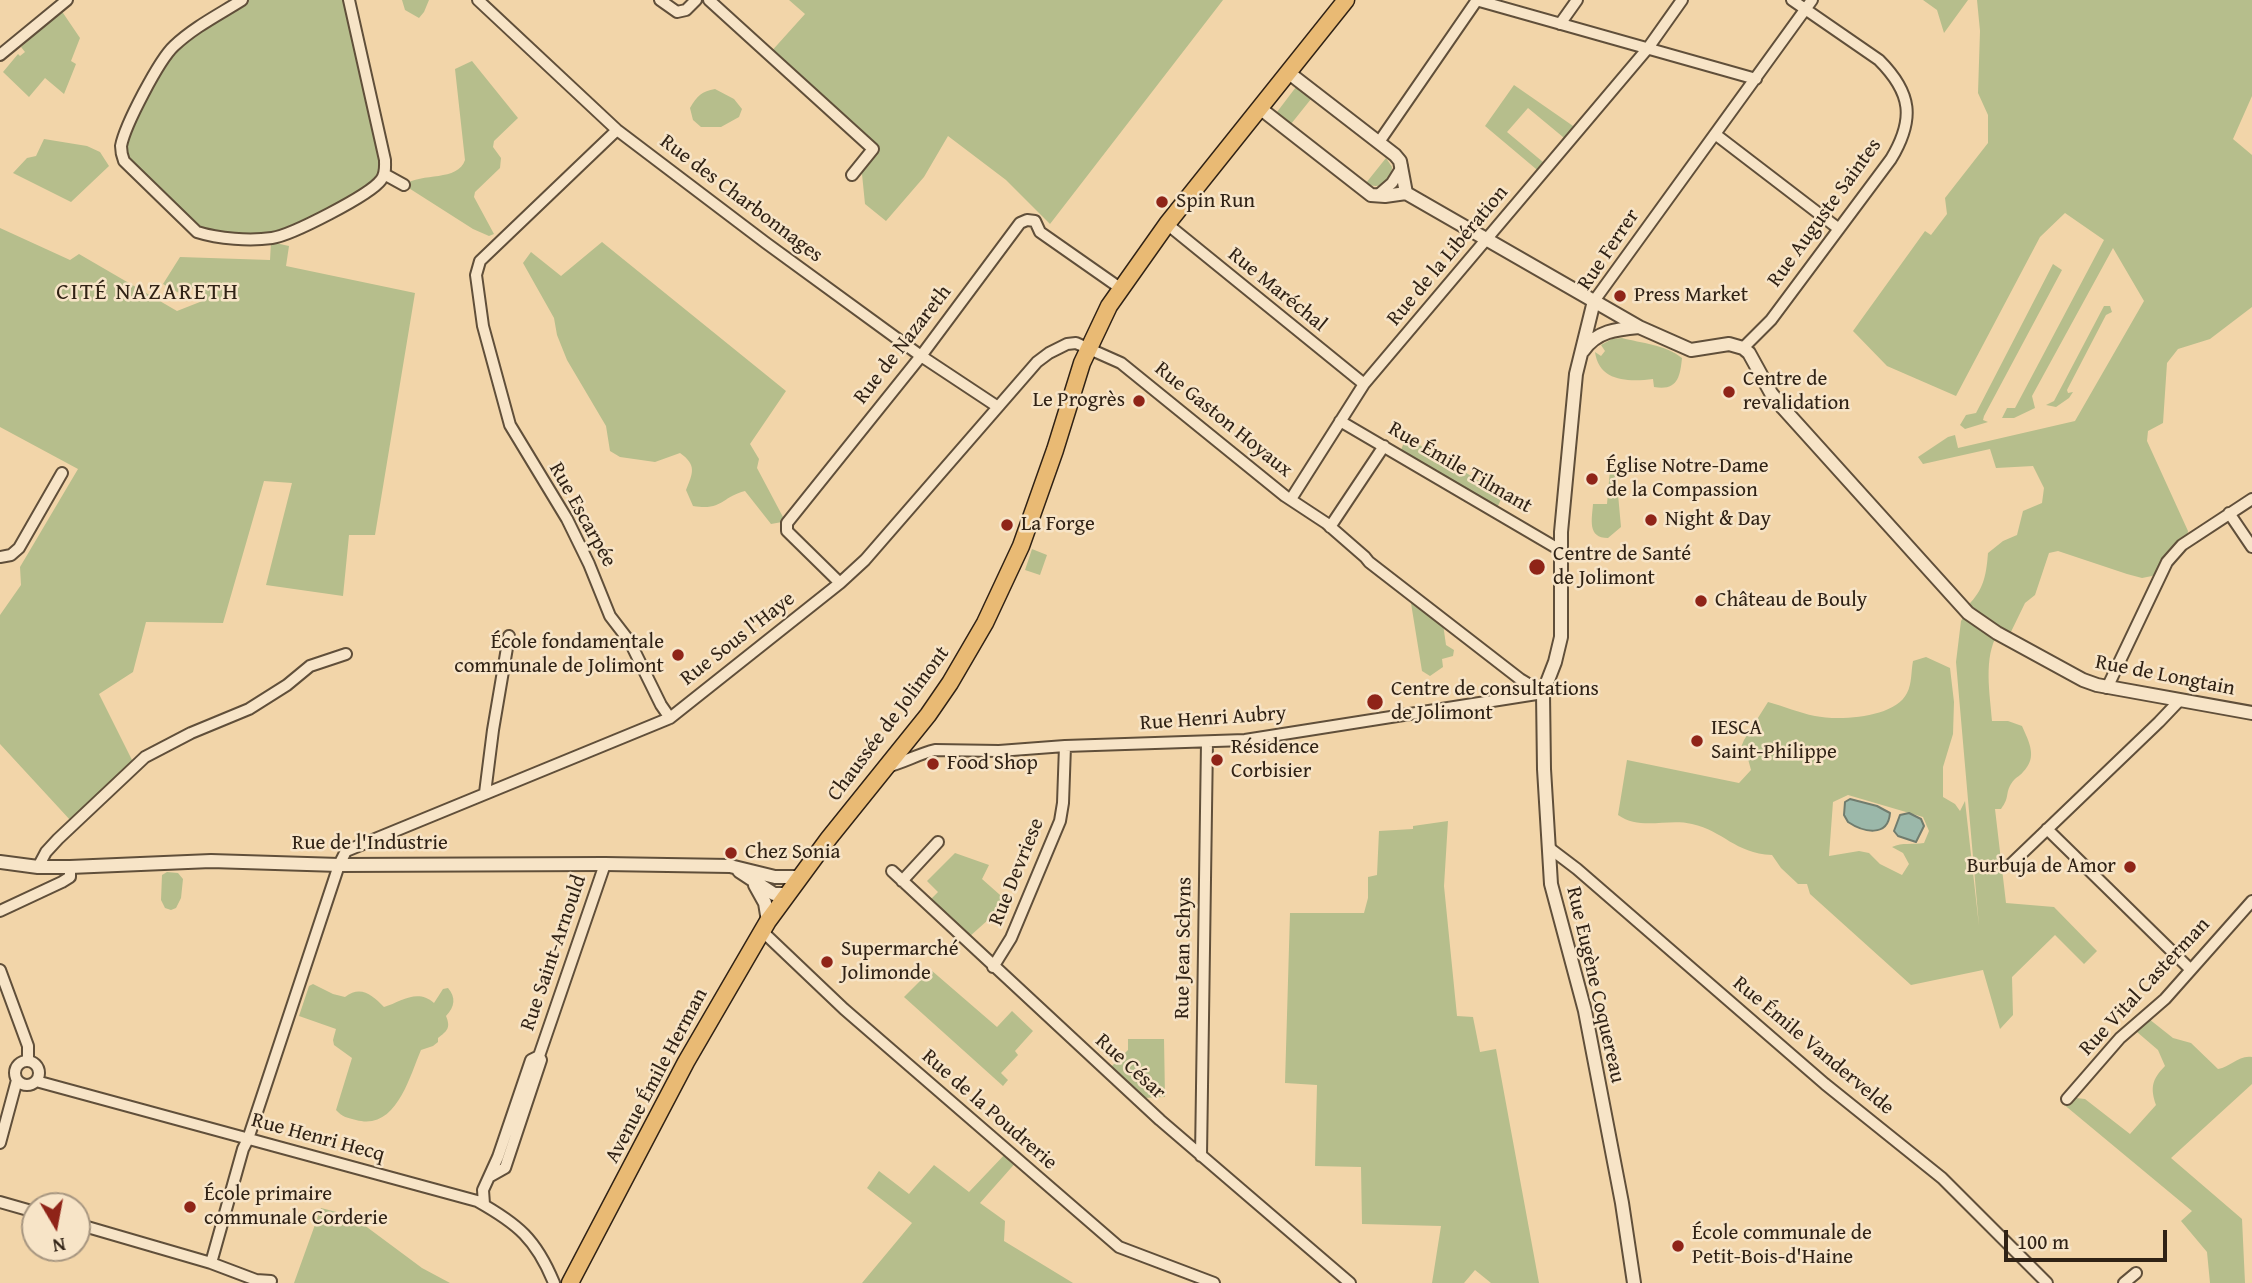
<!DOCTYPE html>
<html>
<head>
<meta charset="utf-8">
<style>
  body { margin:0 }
  #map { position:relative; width:2252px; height:1283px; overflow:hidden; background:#f2d5a9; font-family:"Gentium Book Plus",serif }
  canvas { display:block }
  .north { position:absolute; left:21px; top:1192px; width:70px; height:70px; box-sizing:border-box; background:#f7e4c7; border:2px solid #a79680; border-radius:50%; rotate:170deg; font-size:19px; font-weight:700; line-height:28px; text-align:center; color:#302215 }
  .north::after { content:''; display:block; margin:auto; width:24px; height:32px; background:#8f2418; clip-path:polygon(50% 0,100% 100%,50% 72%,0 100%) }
  .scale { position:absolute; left:2004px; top:1230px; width:163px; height:32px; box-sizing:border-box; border:4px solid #302215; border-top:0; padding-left:9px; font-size:21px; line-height:24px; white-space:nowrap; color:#302215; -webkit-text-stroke:5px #f7e4c7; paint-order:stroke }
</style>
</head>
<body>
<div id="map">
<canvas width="2252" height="1283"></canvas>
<div class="north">N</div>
<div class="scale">100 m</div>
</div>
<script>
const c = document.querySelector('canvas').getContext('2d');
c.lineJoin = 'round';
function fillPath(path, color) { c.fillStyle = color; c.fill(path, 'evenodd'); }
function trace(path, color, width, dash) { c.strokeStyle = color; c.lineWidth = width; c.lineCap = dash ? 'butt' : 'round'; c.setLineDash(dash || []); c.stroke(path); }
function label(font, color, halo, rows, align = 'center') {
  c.font = font + ' "Gentium Book Plus",serif'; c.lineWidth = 5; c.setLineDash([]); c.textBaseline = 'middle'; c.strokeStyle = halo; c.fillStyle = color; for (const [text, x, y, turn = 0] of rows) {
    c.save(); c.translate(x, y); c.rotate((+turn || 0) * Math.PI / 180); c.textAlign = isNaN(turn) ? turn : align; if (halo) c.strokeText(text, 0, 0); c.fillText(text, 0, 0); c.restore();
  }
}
const green = new Path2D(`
  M242 0H349L387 166 383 179 278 236 204 234 128 166 123 143 166 53Z
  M402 0H429L424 12 419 18 405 10Z
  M789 0H1223L1050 224 1006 180 948 136 924 177 886 221 865 204 861 164 873 150 769 54 805 14Z
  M1923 0H1968L1944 33 1937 10Z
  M1977 0H2252V96L2233 139 2252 155V307L2210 339 2178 349 2167 363 2163 423 2148 431 2147 441 2188 531 2186 542 2160 572 2152 576 2142 578 2127 574 2058 551 2049 553 2035 595 2025 603 2008 638 1998 633C1983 658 1990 693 1992 721H2008L2022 726C2029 742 2038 757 2023 772 2019 777 2015 777 2011 784 2005 794 2010 797 2001 809H1995L2006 903 2054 907 2097 951 2084 964 2055 935 2012 977 2013 1015 2000 1029 1983 970 1911 985 1810 894 1807 884H1798L1781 868 1772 855C1734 853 1724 831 1692 824 1667 818 1641 831 1618 815L1627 760 1739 783 1751 770 1748 759 1739 752 1744 740 1768 702C1784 706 1799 713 1815 716 1839 721 1895 718 1907 693 1912 684 1911 671 1913 661L1926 657 1950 668 1954 702 1953 734 1943 767V797L1955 804 1960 811 1965 801 1979 926 1956 662 1961 621 1967 612 1964 609C1983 592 1986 578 1988 553L2003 541 2017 535 2023 511 2042 503 2044 488 2033 466 1996 468 1990 449 1923 464 1918 457 1948 437 1955 435 1958 448 2075 421 2144 301 2113 248 2032 396 2035 408 2014 418H2002L2007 408H2015L2104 240 2065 213 2040 237 1956 396 1887 366 1853 331 1925 231 1931 235 1947 214 1945 198 1988 143V115L1978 93 1980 31ZM1848 795 1923 817 1929 831 1924 843C1912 845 1903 842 1892 847L1903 853 1909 864 1902 875 1880 864 1869 853 1859 851 1829 856 1833 802Z
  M59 7 80 38 71 61 76 64 64 94 45 78 29 97 3 72 18 54 20 56 25 52 21 47 29 40 24 34Z
  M472 61 518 118 494 141 493 147 501 158 500 168 475 192 474 197 494 234 489 236 473 229 404 185C422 172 458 182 465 160L455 69Z
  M1514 85 1576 128 1569 142 1528 108 1507 132 1549 167 1542 174 1485 126Z
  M1296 87 1311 99 1291 124 1277 112Z
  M715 89 734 99 742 109 739 117 721 127H701L693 120 690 108C697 96 702 91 715 89Z
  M44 139 87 146 100 152 109 166 71 202 13 173 27 158 36 156Z
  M1386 158 1392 167C1392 182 1379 191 1366 183Z
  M0 228 70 260 79 254 177 311 205 300 199 286 179 293 163 284 180 257 270 260 271 242 289 246 286 266 415 293 375 535H349L343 596 266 585 292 483 264 481 223 623 146 622 133 672 99 694 135 766 71 821 0 744V615L21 585 20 567 78 469 0 427Z
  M602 242 786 391 750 444 759 459 757 468 783 517 782 522 771 524 745 491C721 497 723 511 693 506L686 490C693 473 697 465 680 453L655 462 620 457 610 451 606 426 567 360 557 335 554 318 523 263 531 252 561 276Z
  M2053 264 2062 270 1984 416 1983 420 1988 422 1965 429 1960 425 1966 415 1976 413Z
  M2104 306H2110L2112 312 2106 315 2067 390 2068 393 2073 392 2069 398 2056 407 2046 405 2054 401Z
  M1622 338C1641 343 1666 345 1682 358 1680 378 1677 391 1654 387L1653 379C1629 382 1599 382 1595 352L1601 356 1605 351 1601 345 1612 339Z
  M1406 437 1503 495 1497 508 1401 450Z
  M1611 458 1617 483 1621 527 1608 538C1587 538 1592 519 1593 504H1607Z
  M1032 549 1047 555 1040 575 1025 570Z
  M1410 597 1443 624 1446 645 1454 650 1453 656 1442 659 1443 667 1430 676 1422 671Z
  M1448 821 1444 886 1457 1016 1473 1017 1480 1052 1496 1049 1539 1283H1491L1475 1270 1464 1283H1432L1441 1226 1362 1224 1361 1167 1315 1166 1317 1085 1285 1083 1290 913H1364L1368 898V877L1377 875 1379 831 1413 829V826Z
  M955 853 989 865 982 879 1008 902 969 937 929 901 938 892 927 881Z
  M167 872 178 873 183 879 181 898 176 908 171 910 165 908 161 900 162 875Z
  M931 970 997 1027 1012 1011 1033 1031 1015 1051 1018 1055 1001 1073 1008 1080 1003 1086 904 997Z
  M313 984 333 994 345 997C361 985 372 995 384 1007 401 1002 417 988 434 1003L443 989 448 988C456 997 455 1007 446 1016 451 1028 447 1031 438 1038V1042L433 1046 421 1050C409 1078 396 1131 356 1120 348 1118 342 1117 336 1110L352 1058 334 1045 333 1040 336 1029 299 1016 309 986Z
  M2149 1019 2173 1038 2191 1043 2218 1069C2231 1067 2238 1055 2252 1057V1084L2171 1158 2242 1219 2245 1283H2210L2207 1252 2181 1221 2192 1211 2062 1103 2068 1097 2085 1099 2130 1134 2156 1105C2150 1088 2152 1079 2165 1066L2158 1050 2137 1032V1028Z
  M1128 1039H1164L1165 1097 1143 1098 1110 1068 1128 1050Z
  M1008 1151 1018 1160 980 1203 1005 1221 1004 1241 1073 1283H862L912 1223 867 1188 879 1171 909 1194 934 1165 969 1192Z
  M321 1208 352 1216 422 1268 450 1283H294Z`);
const water = new Path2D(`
  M1850 799 1877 806 1890 813C1888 838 1863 832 1848 822L1844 815 1845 802Z
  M1909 813 1921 819 1924 826 1916 842 1898 836 1894 831 1900 815Z`);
const minor = new Path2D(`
  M242 0C220 14 194 27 174 46 159 60 125 125 121 146 121 151 122 156 124 161L197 232C219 239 250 241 272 238 292 235 370 195 381 180 386 174 385 167 385 160L349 0
  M478 0 617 130 766 243 921 356 998 407
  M660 0 677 12 686 10 696 0
  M709 0 873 149 852 175
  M1476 0 1756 79
  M1560 24 1577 0
  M0 55 67 0
  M617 130 480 261 476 275 483 326 510 425 567 519 589 564 610 616 630 642 661 705 670 718
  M1715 134 1839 229
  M1379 142 1477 0
  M384 174 404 185
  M1377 196 1392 183 1402 167
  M1167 224 1364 384
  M1594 301 1812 0
  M1743 348 1771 320 1891 159C1915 119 1912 93 1879 60L1792 0
  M1340 421 1560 550
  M1291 499 1364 384 1648 48 1682 0
  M2229 513 2252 547
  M1330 527 1384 446
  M0 557 11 555 19 548 62 473
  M840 583 787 531V523L921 356 1020 223 1027 220 1035 221 1040 232 1120 288
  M2107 688 2167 562 2182 545 2252 499
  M886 767C903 763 918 754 935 750L999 751 1065 746 1245 740 1543 693
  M485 793 493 730 509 636
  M2047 829 2190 969
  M1548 847 1577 869 1825 1084 1942 1178 2047 1283
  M2010 865 2159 722 2179 701
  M38 867 46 852 58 839 145 757 191 733 249 709 287 685 310 666 346 654
  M892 871 1160 1120 1350 1283
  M902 881 938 842
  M0 911 62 882 70 877V867
  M762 931 844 1009 1119 1247 1214 1283
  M993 967 1011 938 1060 821 1063 803 1065 746
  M0 970 28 1046V1060
  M539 1056 605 864
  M15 1073a12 12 0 1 1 24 0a12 12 0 1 1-24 0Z
  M36 1081 477 1201C518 1224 536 1239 554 1283
  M2067 1099 2120 1038 2165 999 2252 901
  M0 1143 17 1080
  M1201 1156 1207 742
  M0 1202 35 1212
  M484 1204 483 1190 498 1157 531 1060 539 1056 541 1060 505 1168 489 1177
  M77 1224 211 1263 256 1280 271 1281
  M211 1263 243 1149 248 1139 339 865 346 851 670 718 840 583 865 560 1037 362 1049 353 1067 344 1076 343 1121 363 1285 496 1326 523 1365 557 1369 562 1520 679 1543 693
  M2124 1283 2136 1273`);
const tertiary = new Path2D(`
  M1289 73 1395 155 1400 161 1406 193
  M1261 109 1371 195 1385 196 1406 193
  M1406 193 1639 327 1691 350 1729 344 1743 348 1749 353 1771 393 1783 408 1968 613 1997 633 2083 680 2097 685 2252 713
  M1594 301 1576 374 1561 532V637L1555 662 1543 693 1544 769 1551 884 1585 1011 1622 1203 1634 1283
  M1583 351C1596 331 1617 329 1639 327
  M0 862 38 867H70L211 861 339 865 605 864 730 866 775 877H800
  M739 871 774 894H787
  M755 885 765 903 768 921`);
const primary = new Path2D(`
  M570 1283 686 1062 768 921 829 838 928 715 950 683 985 623 1021 546 1055 450 1082 363 1109 306 1167 224 1346 0`);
const markers = [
  [1162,202,7,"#8f2418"],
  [1620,296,7,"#8f2418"],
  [1729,392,7,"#8f2418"],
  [1139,401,7,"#8f2418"],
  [1592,479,7,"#8f2418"],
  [1651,520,7,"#8f2418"],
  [1007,525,7,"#8f2418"],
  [1537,567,9,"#8f2418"],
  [1701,601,7,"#8f2418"],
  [678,655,7,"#8f2418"],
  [1375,702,9,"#8f2418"],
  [1697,741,7,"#8f2418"],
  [1217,760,7,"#8f2418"],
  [933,764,7,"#8f2418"],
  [731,853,7,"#8f2418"],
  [2130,867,7,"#8f2418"],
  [827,962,7,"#8f2418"],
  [190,1207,7,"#8f2418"],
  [1678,1246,7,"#8f2418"]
];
const streetNames = [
  ["Rue des Charbonnages",741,199,37],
  ["Rue Auguste Saintes",1825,213,-54],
  ["Rue Ferrer",1609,250,-56],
  ["Rue de la Libération",1448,256,-50],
  ["Rue Maréchal",1277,290,39],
  ["Rue de Nazareth",903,345,-52],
  ["Rue Gaston Hoyaux",1223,420,39],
  ["Rue Émile Tilmant",1460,468,30],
  ["Rue Escarpée",582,515,61],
  ["Rue Sous l'Haye",738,639,-38],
  ["Rue de Longtain",2165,676,11],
  ["Rue Henri Aubry",1213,719,-4],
  ["Chaussée de Jolimont",889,724,-53],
  ["Rue de l'Industrie",370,844],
  ["Rue Devriese",1017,872,-68],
  ["Rue Jean Schyns",1184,948,-89],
  ["Rue Saint-Arnould",554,953,-71],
  ["Rue Eugène Coquereau",1595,985,77],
  ["Rue Vital Casterman",2145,987,-47],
  ["Rue Émile Vandervelde",1813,1046,40],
  ["Rue César",1130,1067,42],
  ["Avenue Émile Herman",657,1076,-62],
  ["Rue de la Poudrerie",989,1110,41],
  ["Rue Henri Hecq",318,1138,15]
];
const poiNames = [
  ["Spin Run",1176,202],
  ["Press Market",1634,296],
  ["Centre de",1743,380],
  ["revalidation",1743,404],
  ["Le Progrès",1125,401,"right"],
  ["Église Notre-Dame",1606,467],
  ["de la Compassion",1606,491],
  ["Night & Day",1665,520],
  ["La Forge",1021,525],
  ["Centre de Santé",1553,555],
  ["de Jolimont",1553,579],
  ["Château de Bouly",1715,601],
  ["École fondamentale",664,643,"right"],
  ["communale de Jolimont",664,667,"right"],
  ["Centre de consultations",1391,690],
  ["de Jolimont",1391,714],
  ["IESCA",1711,729],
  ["Saint-Philippe",1711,753],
  ["Résidence",1231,748],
  ["Corbisier",1231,772],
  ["Food Shop",947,764],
  ["Chez Sonia",745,853],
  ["Burbuja de Amor",2116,867,"right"],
  ["Supermarché",841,950],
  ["Jolimonde",841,974],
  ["École primaire",204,1195],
  ["communale Corderie",204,1219],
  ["École communale de",1692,1234],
  ["Petit-Bois-d'Haine",1692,1258]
];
const neighbourhoodNames = [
  ["CITÉ NAZARETH",148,293]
];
fillPath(green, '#b6be8c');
fillPath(water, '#9bb8aa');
trace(water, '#707c6e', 2);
trace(minor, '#604f3a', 14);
trace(tertiary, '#604f3a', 16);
trace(primary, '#302215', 19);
trace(minor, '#f7e4c7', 10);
trace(tertiary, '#f7e4c7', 12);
trace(primary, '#e9ba74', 16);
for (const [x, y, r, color] of markers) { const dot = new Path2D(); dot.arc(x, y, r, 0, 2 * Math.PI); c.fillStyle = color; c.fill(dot); trace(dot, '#f7e4c7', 2.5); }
label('21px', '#302215', '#f7e4c7', streetNames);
label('21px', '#302215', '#f7e4c7', poiNames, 'left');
c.letterSpacing = '2px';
label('23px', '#302215', '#f7e4c7', neighbourhoodNames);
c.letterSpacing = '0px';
</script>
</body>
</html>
